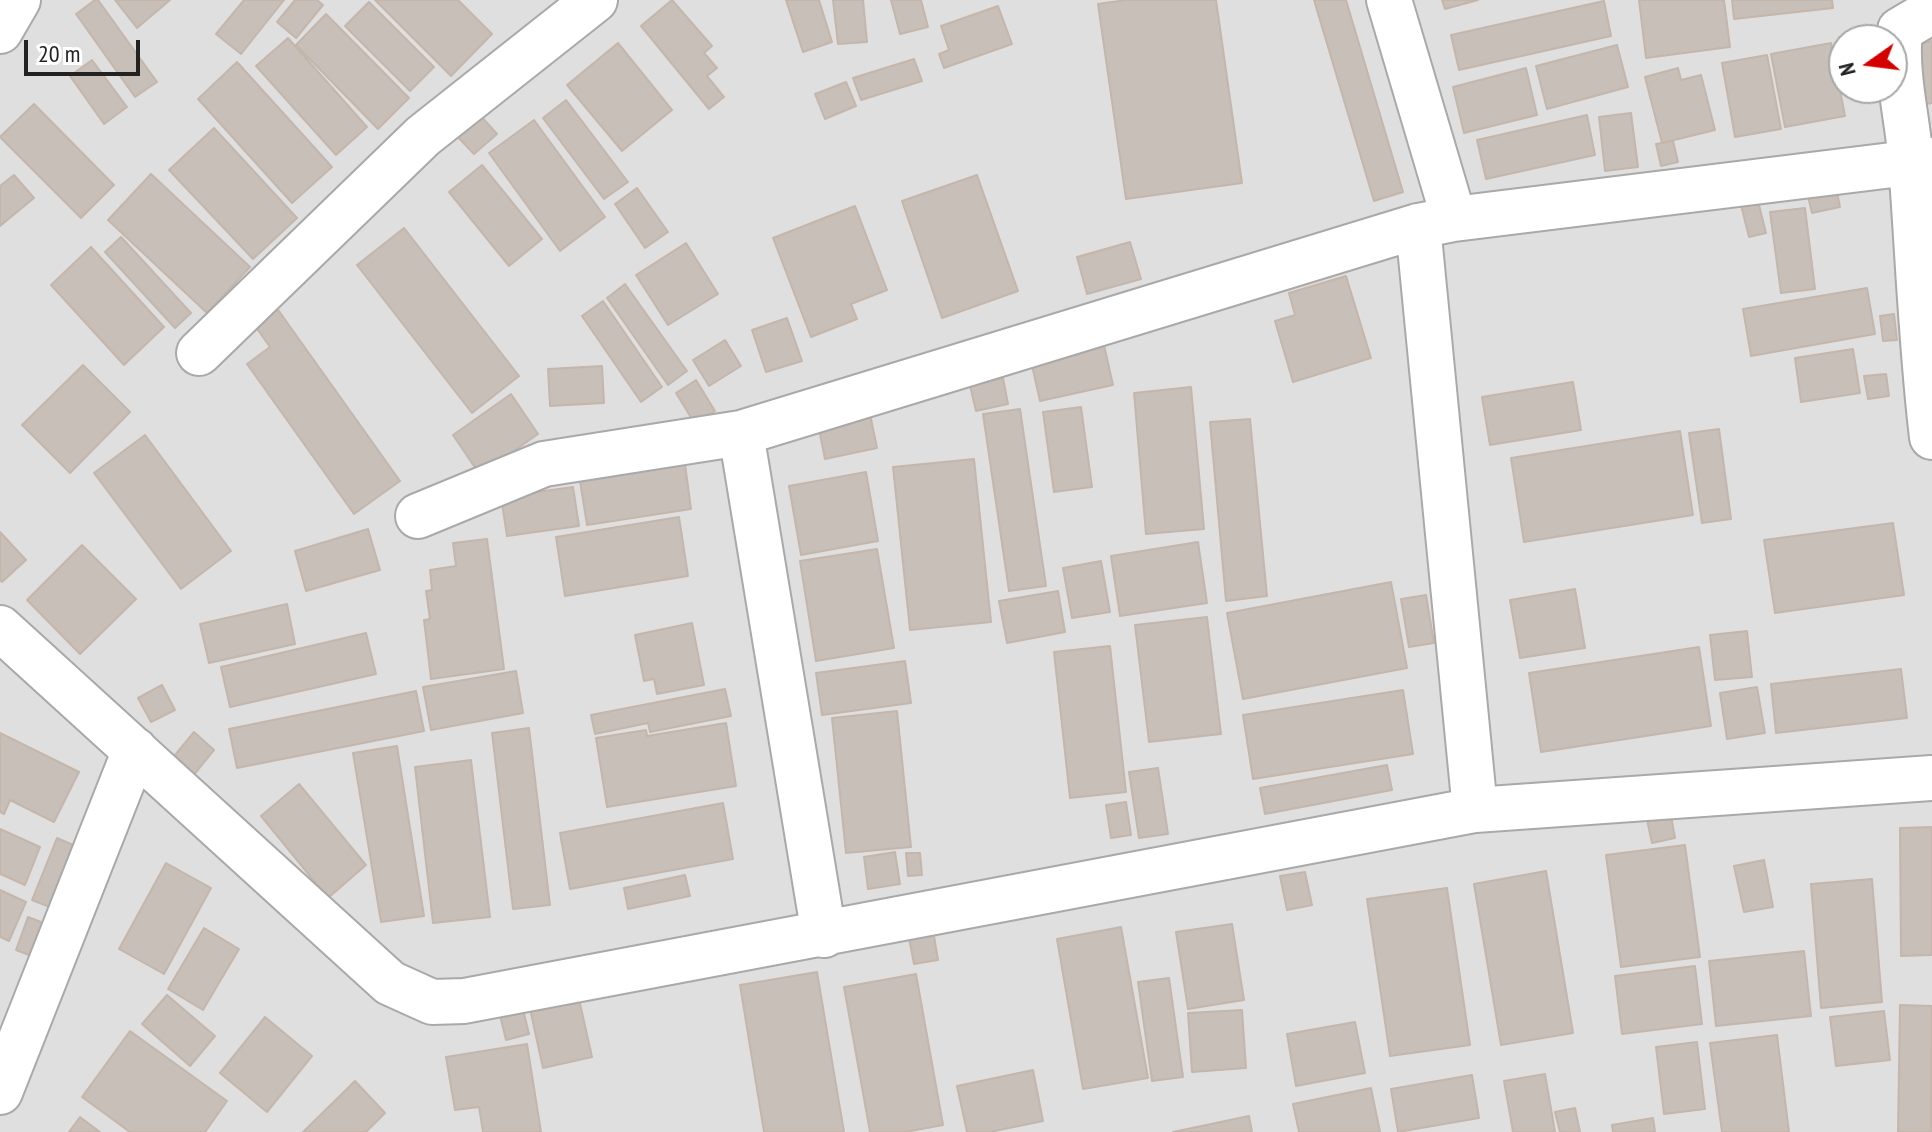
<!DOCTYPE html>
<html>
<head>
<meta charset="utf-8">
<style>
  body { margin:0 }
  #map { position:relative; width:1932px; height:1132px; overflow:hidden; background:#f2efe9; font-family:"PT Sans Narrow",sans-serif }
  canvas { display:block }
  .north { position:absolute; left:1828px; top:24px; width:80px; height:80px; box-sizing:border-box; background:#fff; border:2px solid #a7a7a7; border-radius:50%; rotate:256deg; font-size:22px; font-weight:700; line-height:32px; text-align:center; color:#222 }
  .north::after { content:''; display:block; margin:auto; width:28px; height:36px; background:#d40000; clip-path:polygon(50% 0,100% 100%,50% 72%,0 100%) }
  .scale { position:absolute; left:24px; top:40px; width:116px; height:36px; box-sizing:border-box; border:4px solid #222; border-top:0; padding-left:10px; font-size:24px; line-height:28px; white-space:nowrap; color:#222; -webkit-text-stroke:6px #fff; paint-order:stroke }
</style>
</head>
<body>
<div id="map">
<canvas width="1932" height="1132"></canvas>
<div class="north">N</div>
<div class="scale">20 m</div>
</div>
<script>
const c = document.querySelector('canvas').getContext('2d');
c.lineJoin = 'round';
function fillPath(path, color) { c.fillStyle = color; c.fill(path, 'evenodd'); }
function trace(path, color, width, dash) { c.strokeStyle = color; c.lineWidth = width; c.lineCap = dash ? 'butt' : 'round'; c.setLineDash(dash || []); c.stroke(path); }
const residential = new Path2D(`
  M0 0H1932V1132H0ZM1844 40H1892V88H1844Z`);
const building = new Path2D(`
  M95 0H98L157 82 135 97 76 14Z
  M115 0H170L137 28Z
  M244 0H284L241 54 216 34Z
  M295 0H317L323 5 296 38 277 22Z
  M375 0H458L492 34 451 76Z
  M672 0 712 46 704 53 717 68 707 76 724 97 709 109 641 26Z
  M786 0H819L832 42 803 52Z
  M833 0H863L867 42 838 44Z
  M891 0H921L928 27 900 34Z
  M1126 0H1216L1242 183 1126 199 1098 4Z
  M1314 0H1346L1403 192 1374 201Z
  M1442 0H1478L1445 9Z
  M1639 0H1724L1730 47 1646 58Z
  M1732 0H1832L1833 8 1734 19Z
  M1604 1 1611 36 1459 70 1451 35Z
  M369 2 434 67 410 91 345 26Z
  M998 6 1012 44 944 68 939 54 949 50 941 26Z
  M326 14 409 98 378 129 296 45Z
  M288 38 367 127 336 155 256 66Z
  M1932 41V103L1922 105 1908 47Z
  M618 43 672 110 622 151 567 85Z
  M1831 43 1845 116 1785 127 1771 54Z
  M1617 45 1628 87 1547 109 1536 66Z
  M1767 55 1781 129 1735 137 1722 63Z
  M914 59 922 81 861 100 853 78Z
  M92 60 127 107 104 124 70 76Z
  M237 62 332 167 292 203 198 99Z
  M1526 68 1537 115 1464 133 1453 87Z
  M1678 68 1681 80 1701 75 1715 130 1662 143 1645 77Z
  M846 82 856 106 825 119 815 94Z
  M566 100 628 182 604 199 543 118Z
  M34 104 114 185 81 218 0 137Z
  M1631 113 1638 167 1605 171 1599 117Z
  M479 114 497 134 474 154 455 134Z
  M1587 115 1595 155 1486 179 1477 140Z
  M534 120 605 217 560 251 489 153Z
  M214 128 297 218 253 259 169 170Z
  M1673 141 1678 162 1661 166 1656 144Z
  M482 165 542 239 509 266 449 192Z
  M1833 173 1840 207 1812 213 1804 179Z
  M151 174 250 267 207 313 108 220Z
  M14 175 34 198 0 226V186Z
  M977 175 1018 291 942 318 902 201Z
  M637 188 668 232 645 248 615 204Z
  M1756 193 1766 233 1749 237 1739 197Z
  M855 206 887 290 851 304 857 319 811 337 773 238Z
  M1805 208 1815 289 1781 293 1770 212Z
  M404 228 519 376 472 413 357 265Z
  M121 237 191 313 175 328 105 252Z
  M1130 242 1141 279 1087 294 1077 257Z
  M686 243 718 294 668 325 636 275Z
  M91 247 164 327 124 365 51 285Z
  M1346 276 1371 358 1293 382 1275 321 1295 315 1289 293Z
  M625 284 687 371 668 385 607 298Z
  M1867 288 1875 334 1751 356 1743 309Z
  M603 301 662 387 641 402 582 316Z
  M276 307 400 481 354 514 247 364 270 347 253 323Z
  M1894 314 1897 340 1883 341 1880 316Z
  M787 318 802 361 766 372 752 330Z
  M1102 336 1113 385 1040 401 1029 352Z
  M725 340 741 366 709 386 693 360Z
  M1853 349 1860 393 1801 402 1795 358Z
  M83 365 130 412 70 473 22 425Z
  M602 366 604 403 550 406 548 369Z
  M1886 374 1889 396 1868 399 1864 376Z
  M1003 378 1008 404 976 411 970 386Z
  M696 380 715 411 695 424 676 393Z
  M1573 382 1581 430 1490 445 1482 397Z
  M1191 387 1204 529 1146 534 1134 393Z
  M511 394 538 434 480 475 453 435Z
  M1081 407 1092 487 1054 492 1043 412Z
  M1020 409 1046 586 1009 591 983 414Z
  M870 414 877 448 825 459 818 424Z
  M1250 419 1267 596 1226 601 1210 422Z
  M1719 429 1731 519 1702 523 1689 433Z
  M1680 431 1693 515 1524 542 1511 458Z
  M145 435 231 551 181 589 94 473Z
  M974 459 991 622 910 630 893 467Z
  M685 464 691 509 587 525 580 481Z
  M866 472 878 541 801 555 789 486Z
  M573 487 579 526 507 536 501 497Z
  M679 517 688 576 565 596 556 537Z
  M1893 523 1904 595 1775 613 1764 540Z
  M368 529 380 570 306 591 295 551Z
  M0 532 26 560 2 582 0 580Z
  M487 539 504 669 431 679 424 620 430 619 426 591 432 590 430 570 456 566 453 543Z
  M1198 542 1207 603 1120 616 1111 556Z
  M82 545 136 599 80 654 27 600Z
  M877 549 894 648 816 661 800 561Z
  M1101 561 1110 612 1072 618 1063 568Z
  M1391 582 1407 668 1243 699 1227 613Z
  M1575 589 1585 648 1520 658 1510 600Z
  M1058 591 1065 632 1007 643 999 601Z
  M1426 595 1434 643 1409 647 1401 599Z
  M287 604 295 644 209 663 200 624Z
  M1207 617 1221 734 1149 742 1135 625Z
  M692 623 704 685 657 694 654 679 644 681 635 635Z
  M1747 631 1752 677 1715 680 1710 635Z
  M366 633 376 674 230 707 221 667Z
  M1110 646 1126 792 1070 798 1054 652Z
  M1699 647 1711 726 1541 752 1529 673Z
  M905 661 911 703 822 715 816 673Z
  M1901 669 1907 718 1776 733 1771 684Z
  M516 671 523 713 431 730 423 687Z
  M162 685 175 710 151 722 138 698Z
  M1757 687 1765 733 1727 739 1720 693Z
  M725 689 731 716 650 732 648 723 595 734 591 715Z
  M1403 690 1413 754 1253 779 1243 715Z
  M416 691 424 731 237 768 229 729Z
  M897 711 911 847 846 853 832 718Z
  M726 723 736 786 607 807 596 738 646 730 647 736Z
  M529 728 550 905 513 909 492 733Z
  M194 732 214 750 192 777 171 760Z
  M0 733 79 772 54 822 10 800 4 814 0 812Z
  M397 746 424 916 381 922 353 753Z
  M471 760 490 917 433 923 415 767Z
  M1387 765 1392 790 1265 814 1260 788Z
  M1158 768 1168 834 1139 838 1129 772Z
  M299 784 366 865 328 898 261 816Z
  M1126 802 1131 835 1111 838 1106 805Z
  M723 803 733 859 570 889 560 833Z
  M1670 810 1675 838 1652 843 1646 815Z
  M1932 827V955L1901 956 1900 828Z
  M0 829 40 847 25 885 0 874Z
  M57 838 80 848 55 909 32 900Z
  M1685 845 1700 957 1621 967 1606 855Z
  M895 852 900 884 868 889 864 857Z
  M906 853H920L922 875 908 876Z
  M1764 860 1773 907 1744 912 1734 866Z
  M166 863 211 888 164 974 119 949Z
  M1546 871 1573 1033 1501 1045 1474 884Z
  M1305 872 1312 905 1287 910 1280 876Z
  M685 875 690 896 628 909 624 888Z
  M1872 879 1882 1002 1821 1008 1811 884Z
  M1447 888 1470 1045 1390 1056 1367 899Z
  M0 890 26 902 9 941 0 937Z
  M28 917 54 927 42 960 16 950Z
  M932 924 938 960 914 964 907 928Z
  M1232 924 1244 1000 1188 1009 1176 932Z
  M1121 927 1148 1078 1083 1089 1057 939Z
  M204 928 239 949 203 1010 168 989Z
  M1804 951 1811 1016 1716 1026 1709 961Z
  M1695 966 1702 1024 1622 1034 1615 976Z
  M817 972 844 1132H764L740 985Z
  M916 974 943 1125 905 1132H870L844 987Z
  M1169 978 1183 1077 1152 1081 1138 982Z
  M167 995 215 1036 190 1066 142 1024Z
  M520 997 529 1034 506 1040 497 1003Z
  M579 999 592 1057 543 1068 530 1009Z
  M1900 1005 1932 1006 1931 1132H1898Z
  M1242 1010 1246 1068 1192 1072 1188 1013Z
  M1884 1011 1890 1060 1836 1066 1830 1017Z
  M265 1017 312 1056 267 1112 220 1073Z
  M1355 1022 1365 1073 1296 1086 1287 1034Z
  M130 1031 227 1101 205 1132H130L82 1097Z
  M1777 1035 1789 1132H1722L1710 1043Z
  M1697 1042 1705 1109 1664 1114 1656 1047Z
  M527 1044 541 1132H483L479 1107 455 1110 446 1057Z
  M1033 1070 1043 1121 990 1132H967L957 1086Z
  M1545 1074 1555 1132H1513L1504 1081Z
  M1472 1075 1479 1118 1398 1132 1391 1089Z
  M355 1081 385 1113 366 1132H303Z
  M1371 1088 1380 1132H1299L1293 1104Z
  M1575 1108 1580 1132H1560L1555 1112Z
  M1249 1116 1252 1132H1173Z
  M80 1117 100 1132H69Z
  M1653 1118 1655 1132H1613L1612 1125Z`);
const minor = new Path2D(`
  M1389 0 1454 219
  M1932 11 1900 30C1895 74 1908 119 1911 163 1918 255 1921 346 1932 437
  M0 31 18 0
  M1418 226 1475 810
  M199 353 423 136 595 0
  M741 433 824 935
  M418 516 544 464 741 433 1418 226 1454 219 1932 160
  M0 628 390 983 432 1002 464 1001 1475 810 1932 778
  M0 1092 135 750`);
fillPath(residential, '#e0dfdf');
fillPath(building, '#c7bfb8');
trace(building, '#c4b6ab', 2);
trace(minor, '#a9a9a9', 48);
trace(minor, '#fff', 44);
</script>
</body>
</html>
